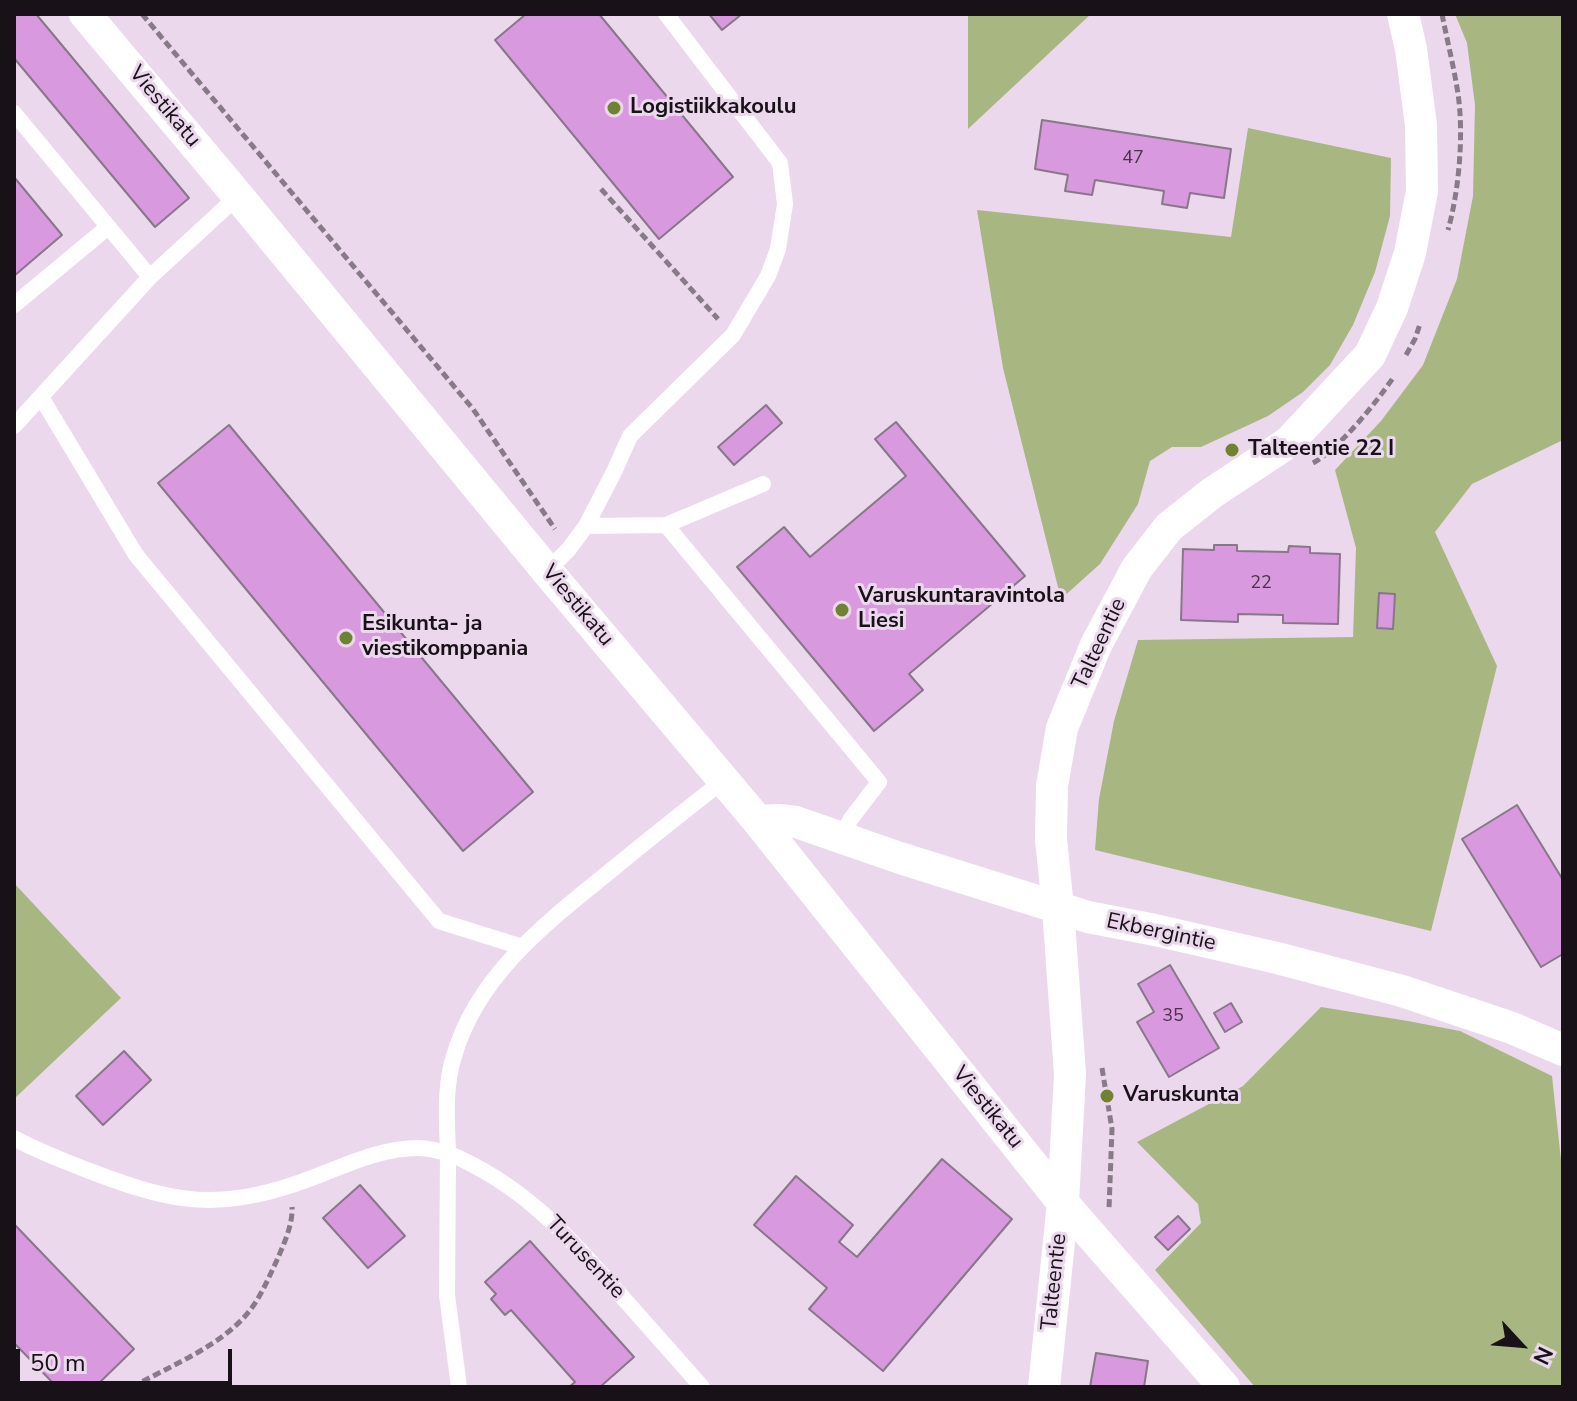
<!DOCTYPE html>
<html>
<head>
<meta charset="utf-8">
<style>
  body { margin:0 }
  #map { position:relative; width:1577px; height:1401px; overflow:hidden; background:#ebd8ec; font-family:"Nunito Sans",sans-serif }
  canvas { display:block }
  .frame { position:absolute; inset:0; border:16px solid #181118; pointer-events:none }
  .north { position:absolute; left:1481px; top:1305px; width:80px; height:80px; -webkit-text-stroke:6px #ebd8ec; paint-order:stroke; rotate:116deg; font-size:22px; font-weight:700; line-height:32px; text-align:center; color:#181118 }
  .north::after { content:''; display:block; margin:auto; width:28px; height:36px; background:#181118; clip-path:polygon(50% 0,100% 100%,50% 72%,0 100%) }
  .scale { position:absolute; left:16px; top:1349px; width:216px; height:36px; box-sizing:border-box; border:4px solid #181118; border-top:0; padding-left:10px; font-size:24px; line-height:28px; white-space:nowrap; color:#181118; -webkit-text-stroke:6px #ebd8ec; paint-order:stroke }
</style>
</head>
<body>
<div id="map">
<canvas width="1577" height="1401"></canvas>
<div class="frame"></div>
<div class="north">N</div>
<div class="scale">50 m</div>
</div>
<script>
const c = document.querySelector('canvas').getContext('2d');
c.lineJoin = 'round';
function fillPath(path, color) { c.fillStyle = color; c.fill(path, 'evenodd'); }
function trace(path, color, width, dash) { c.strokeStyle = color; c.lineWidth = width; c.lineCap = dash ? 'butt' : 'round'; c.setLineDash(dash || []); c.stroke(path); }
function label(font, color, halo, rows, align = 'center') {
  c.font = font + ' "Nunito Sans",sans-serif'; c.lineWidth = 6; c.setLineDash([]); c.textBaseline = 'middle'; c.strokeStyle = halo; c.fillStyle = color; for (const [text, x, y, turn = 0] of rows) {
    c.save(); c.translate(x, y); c.rotate((+turn || 0) * Math.PI / 180); c.textAlign = isNaN(turn) ? turn : align; if (halo) c.strokeText(text, 0, 0); c.fillText(text, 0, 0); c.restore();
  }
}
const green = new Path2D(`
  M968 14H1091L968 129Z
  M1455 14H1563V440L1472 484 1435 532 1497 666 1431 931 1095 850 1099 799 1114 721 1138 640 1353 637 1356 548 1335 470 1381 421 1423 365 1457 279 1473 196 1475 105 1467 43Z
  M1248 128 1391 158 1390 216 1375 272 1353 325 1330 365 1303 392 1268 416 1201 447H1172L1150 461 1138 504 1100 564 1061 599 1003 368 977 210 1231 237Z
  M14 883 121 998 14 1099Z
  M1321 1007 1408 1021 1460 1031 1552 1076 1563 1179V1387H1255L1155 1270 1201 1223 1198 1204 1137 1142 1243 1086Z`);
const building = new Path2D(`
  M14 14H36L189 198 155 227 14 58Z
  M526 14H599L733 177 659 239 495 40Z
  M709 14H742L722 30Z
  M1042 120 1231 149 1224 198 1190 193 1187 208 1162 204 1164 191 1095 180 1092 195 1065 191 1068 175 1035 169Z
  M14 177 62 235 14 276Z
  M766 405 782 423 734 465 718 447Z
  M896 422 1025 576 909 674 923 690 874 731 737 567 784 527 810 557 906 476 875 439Z
  M229 425 533 792 463 851 158 483Z
  M1214 545H1237V551L1288 552 1289 546 1310 547V553L1340 554 1338 624 1283 623V615L1238 614V622L1181 620 1183 549 1214 550Z
  M1379 593 1395 594 1393 629 1377 628Z
  M1517 805 1563 880V954L1541 967 1462 839Z
  M1170 965 1219 1048 1169 1077 1137 1022 1154 1012 1138 984Z
  M1231 1003 1242 1022 1225 1032 1214 1013Z
  M124 1051 151 1080 103 1125 76 1096Z
  M942 1159 1012 1219 883 1371 809 1309 827 1288 754 1225 796 1176 853 1225 839 1242 857 1257Z
  M360 1185 405 1236 368 1268 323 1218Z
  M1178 1216 1190 1229 1168 1250 1155 1237Z
  M14 1224 134 1349 95 1387H57L14 1343Z
  M530 1241 634 1357 600 1387H569L575 1382 511 1310 505 1315 491 1299 496 1294 485 1282Z
  M1096 1353 1148 1361 1144 1387H1090Z`);
const path = new Path2D(`
  M142 14 473 409 555 529
  M1442 14C1447 40 1454 67 1458 94 1464 134 1459 191 1448 230
  M601 189 718 319
  M1406 355 1415 339 1420 324
  M1313 463C1340 448 1375 404 1393 378
  M1102 1068 1112 1129 1109 1209
  M132 1387C170 1366 224 1345 251 1309 262 1294 269 1277 277 1260 284 1244 293 1224 292 1207`);
const lane = new Path2D(`
  M14 113 150 277
  M14 305 108 227
  M41 397 136 555 439 921 522 947
  M14 426 150 277 238 196
  M666 525 879 782 850 820 842 839
  M586 526 666 525 763 484
  M547 571 569 549 586 526 614 472 630 436 733 335 768 276 778 249 785 204 780 163 666 14
  M14 1138C37 1151 62 1160 87 1170 163 1199 209 1212 289 1186 331 1173 373 1148 418 1148 428 1148 438 1151 448 1153 447 1120 444 1088 454 1056 478 973 550 920 614 868 650 838 687 809 724 780
  M459 1387 447 1295 448 1153C523 1185 564 1232 617 1291 645 1323 674 1355 702 1387`);
const street = new Path2D(`
  M85 14 238 196 547 571 758 821 1063 1203 1224 1387
  M758 821 779 820 796 822 900 858 1088 917 1155 930 1277 958 1402 991 1512 1028 1563 1050
  M1044 1387 1063 1203 1070 1074 1058 908 1051 839 1052 786 1062 728 1096 645 1137 568 1169 527 1212 493 1289 442 1370 355 1392 308 1410 253 1422 191 1421 125 1411 49 1403 14`);
const markers = [
  [614,108,8,"#6f8232"],
  [1232,450,8,"#6f8232"],
  [842,610,8,"#6f8232"],
  [346,638,8,"#6f8232"],
  [1107,1096,8,"#6f8232"]
];
const numberNames = [
  ["47",1133,159],
  ["22",1261,584],
  ["35",1173,1017]
];
const streetNames = [
  ["Viestikatu",164,107,50],
  ["Viestikatu",577,606,50],
  ["Talteentie",1100,644,-65],
  ["Ekbergintie",1161,933,12],
  ["Viestikatu",987,1108,51],
  ["Turusentie",585,1258,47],
  ["Talteentie",1055,1282,-84]
];
const poiNames = [
  ["Logistiikkakoulu",630,108],
  ["Talteentie 22 I",1248,450],
  ["Varuskuntaravintola",858,597],
  ["Liesi",858,622],
  ["Esikunta- ja",362,625],
  ["viestikomppania",362,650],
  ["Varuskunta",1123,1096]
];
fillPath(green, '#a8b782');
fillPath(building, '#d999de');
trace(building, '#887689', 2);
trace(path, '#887b88', 5, [8, 4]);
trace(lane, '#fff', 16);
trace(street, '#fff', 32);
for (const [x, y, r, color] of markers) { const dot = new Path2D(); dot.arc(x, y, r, 0, 2 * Math.PI); c.fillStyle = color; c.fill(dot); trace(dot, '#ebd8ec', 3); }
label('18px', '#48334a', null, numberNames);
label('22px', '#181118', '#ebd8ec', streetNames);
label('bold 22px', '#181118', '#ebd8ec', poiNames, 'left');
</script>
</body>
</html>
